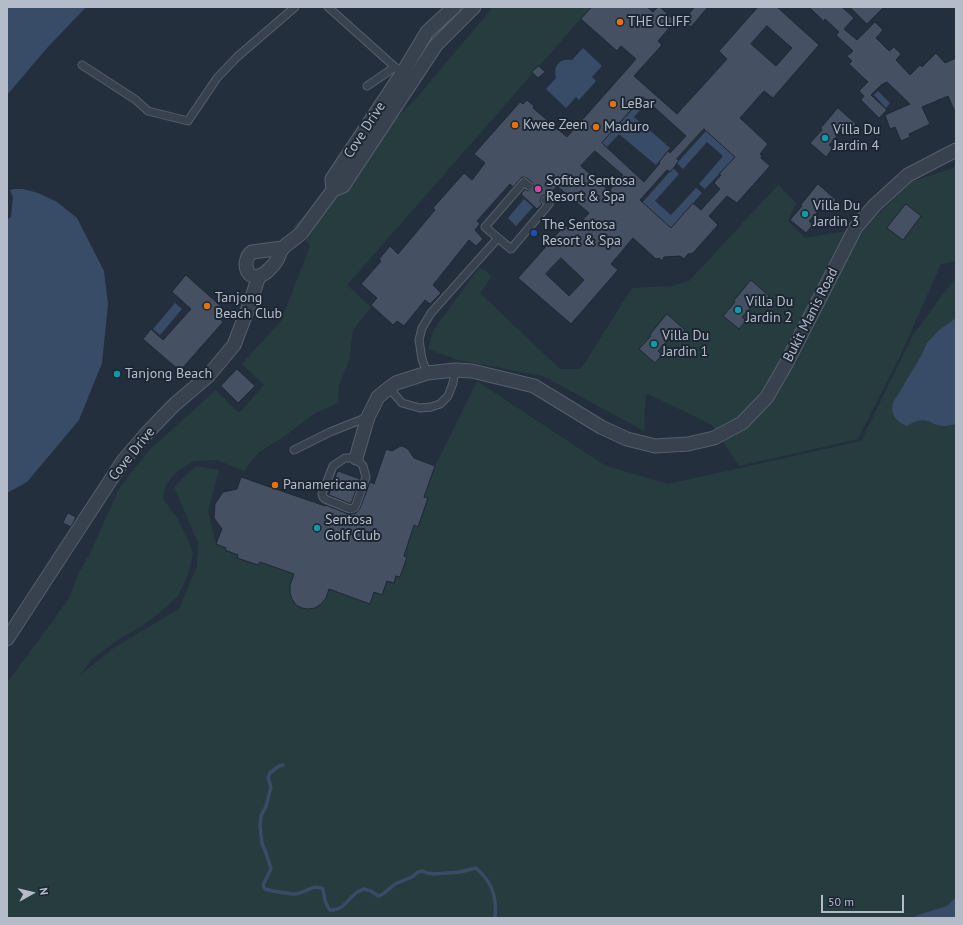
<!DOCTYPE html>
<html>
<head>
<meta charset="utf-8">
<style>
  body { margin:0 }
  #map { position:relative; width:963px; height:925px; overflow:hidden; background:#242f3e; font-family:"PT Sans",sans-serif }
  canvas { display:block }
  .frame { position:absolute; inset:0; border:8px solid #b4bcc9; pointer-events:none }
  .north { position:absolute; left:12px; top:873px; width:40px; height:40px; -webkit-text-stroke:3px #1d2633; paint-order:stroke; rotate:82deg; font-size:11px; font-weight:700; line-height:16px; text-align:center; color:#b4bcc9 }
  .north::after { content:''; display:block; margin:auto; width:14px; height:18px; background:#b4bcc9; clip-path:polygon(50% 0,100% 100%,50% 72%,0 100%) }
  .scale { position:absolute; left:821px; top:895px; width:83px; height:18px; box-sizing:border-box; border:2px solid #b4bcc9; border-top:0; padding-left:5px; font-size:12px; line-height:14px; white-space:nowrap; color:#b4bcc9; -webkit-text-stroke:3px #1d2633; paint-order:stroke }
</style>
</head>
<body>
<div id="map">
<canvas width="963" height="925"></canvas>
<div class="frame"></div>
<div class="north">N</div>
<div class="scale">50 m</div>
</div>
<script>
const c = document.querySelector('canvas').getContext('2d');
c.lineJoin = 'round';
function fillPath(path, color) { c.fillStyle = color; c.fill(path, 'evenodd'); }
function trace(path, color, width, dash) { c.strokeStyle = color; c.lineWidth = width; c.lineCap = dash ? 'butt' : 'round'; c.setLineDash(dash || []); c.stroke(path); }
function label(font, color, halo, rows, align = 'center') {
  c.font = font + ' "PT Sans",sans-serif'; c.lineWidth = 4; c.setLineDash([]); c.textBaseline = 'middle'; c.strokeStyle = halo; c.fillStyle = color; for (const [text, x, y, turn = 0] of rows) {
    c.save(); c.translate(x, y); c.rotate((+turn || 0) * Math.PI / 180); c.textAlign = isNaN(turn) ? turn : align; if (halo) c.strokeText(text, 0, 0); c.fillText(text, 0, 0); c.restore();
  }
}
const green = new Path2D(`
  M493 7H591L347 285 371 307 353 330 349 361 339 385 338 403 315 413 285 436 259 452 244 471 217 460 194 461 175 473 165 487 163 499 177 518 188 540 193 552 189 572 179 595 163 610 142 626 116 641 91 660 80 675 115 647 179 609 197 566 198 543 174 487 196 466 219 470 208 511 216 544 226 548 225 551 238 555 237 558 258 565 260 562 294 574C289 587 287 593 296 604L315 608C325 602 326 596 330 585L370 603 374 592 382 595 387 581 394 583 396 576 400 577 407 557 404 556 414 525 419 526 428 499 424 497 435 466 477 381 604 465 668 484 861 441 913 335 956 277V918H7V683L68 600 79 573 89 555 120 487 149 450 216 390 239 413 264 385 242 364 261 343 281 321 310 246 293 227 419 95Z
  M956 167V261L941 264 902 352 858 439 739 466 712 425 646 393 644 431 543 376 458 360 428 349 434 329 479 268 487 271 491 278 480 293 560 369H581L632 288 671 286 689 281 778 185 796 203 788 221 805 238 864 228 911 182Z`);
const water = new Path2D(`
  M7 7H86L47 48 7 95Z
  M583 48 602 66 592 77 596 81 579 100 576 97 566 108 546 89 556 78C553 66 559 58 572 60Z
  M878 91 890 103 886 108 874 95Z
  M643 98 647 102 634 117 670 148 656 165 619 134 607 147 602 143Z
  M706 131 735 157 705 189 699 184 723 156 707 142 683 169 677 163Z
  M673 168 679 174 655 201 671 215 696 188 702 193 671 228 642 203Z
  M15 189H23L38 193 57 202 77 218 104 271 108 304 102 363 79 420 27 482 7 493V220L11 217 13 197 10 190Z
  M524 199 533 207 516 226 508 218Z
  M175 303 182 309 160 335 153 329Z
  M956 318V424C949 426 941 427 934 424 932 423 930 422 928 421 920 419 913 422 907 426 896 422 890 414 893 403L921 356 927 343 938 331Z
  M956 897V918H913L918 915 947 906Z`);
const stream = new Path2D(`
  M283 765 279 766 270 773 268 778 271 787 266 806 261 816 260 827 262 843 267 856 271 869 263 885 265 889C274 892 285 893 294 894 304 894 313 883 323 889L325 901 328 907 330 910C344 910 346 901 356 893 358 891 362 890 364 889L371 891 378 896 383 894 395 884 412 877 418 872 423 871 427 873 434 874 460 872 476 868C492 882 497 896 495 917L494 918`);
const building = new Path2D(`
  M592 7H647L653 12 658 7H660L675 21 658 41 662 45 634 76 677 114 727 59 719 51 758 7H777L819 45 773 98 764 91 740 118 768 144 760 154 762 155 761 158 770 166 737 203 727 196 709 216 718 225 693 253 688 254 684 259 680 256 664 257 662 261 659 258 656 259 633 238 611 264 618 270 571 324 518 278 565 225 573 231 589 213 557 186 548 196 544 195 541 197 540 201 542 204 537 209 521 194 525 189 528 191 531 190 534 186 532 182 527 178 524 177H522L513 187 510 184 477 221 480 224 475 230 483 239 476 246 469 240 433 285 441 293 430 304 425 300 404 326 397 321 393 325 371 305 377 298 361 284 381 261 379 259 390 246 398 254 435 210 433 208 464 173 472 180 485 163 474 154 520 102 523 104 527 100 534 106 533 108 567 137 636 59 621 46 617 51 581 19ZM767 26 792 48 776 66 751 44ZM643 97 686 136 670 153 668 151 659 162 660 163 644 182 602 143ZM704 129 735 157 719 174 721 175 714 183 720 189 701 210 693 203 671 228 640 200 667 170 670 172 675 166 679 160 677 159ZM595 151 623 175 609 191 581 166ZM561 258 584 280 569 296 546 274Z
  M695 7H708L691 27 683 21Z
  M809 7H842L854 18 844 29 857 40 875 22 883 30 876 38 889 51 894 47 901 54 896 60 910 75 920 65 922 67 936 53 945 63 956 58V114L948 96 922 107 930 124 909 134 910 137 901 141 895 127 890 129 885 115 910 104 887 82 881 85 871 95 887 110 879 118 861 100 864 96 859 91 868 82 849 64 852 61 847 56 853 51 836 35 839 32 825 19 824 21Z
  M850 7H884L867 24Z
  M539 66 545 72 538 78 532 72Z
  M838 108 856 124 848 132 844 128 829 145 833 148 826 157 810 143 822 130 821 128Z
  M818 184 836 200 828 209 824 205 809 221 813 225 806 233 790 220 802 206 801 205Z
  M906 204 921 216 903 240 887 228Z
  M186 275 225 310 218 317 223 322 180 371 143 339 151 329 163 340 191 309 172 292Z
  M751 280 769 296 761 305 757 301 742 317 746 321 739 329 723 316 735 302 734 301Z
  M667 314 685 330 677 338 673 334 658 351 662 355 655 363 639 349 651 336 650 335Z
  M237 369 255 386 238 403 221 386Z
  M402 446 408 449 414 458 435 466 424 497 428 498 418 527 414 525 404 556 407 557 400 577 396 576 394 583 387 581 382 595 374 592 370 604 329 589 326 598 321 604 315 608 309 609 302 608 296 605 292 599 290 593V585L294 574 260 562 258 565 237 558 238 555 225 550 226 548 216 544 222 529 214 518 215 504 223 492 237 489 241 477 325 506 326 505 348 514H351L356 513 360 508 370 482 374 484 386 449 392 451 399 447Z
  M338 471 360 479 351 504 329 495Z
  M68 513 76 517 71 527 63 523Z`);
const lane = new Path2D(`
  M328 7 395 67 403 72
  M82 65 136 100 148 111 188 121 217 78 237 57 295 7
  M367 86 395 67
  M529 186 524 182 485 227 511 249 549 204 545 200
  M427 373 422 359 419 340 422 328 431 313 498 238
  M389 388 402 403 420 408 431 407 440 404 448 396 453 383 455 370
  M294 450 330 432 368 417
  M345 458H356L363 466 366 477 356 505 354 508 350 509 325 499 323 497 322 494 333 466Z`);
const street = new Path2D(`
  M333 190 343 186 436 45 474 7
  M283 248 252 252C242 259 245 280 259 276 265 275 274 265 277 260 279 256 280 251 283 248 287 243 297 238 302 232L333 190 332 179 403 72 427 32 454 7
  M356 458 368 417 378 397 389 388 396 383 427 373 455 370 472 371 534 386 601 427 627 439 655 446 688 444 714 438 742 423 767 397 786 364 856 227 875 205 908 175 956 150
  M7 639 123 461 146 434 174 405 208 376 234 345 250 303 259 276`);
const markers = [
  [620,22,4,"#e8710a"],
  [613,104,4,"#e8710a"],
  [515,125,4,"#e8710a"],
  [596,127,4,"#e8710a"],
  [825,138,4,"#0f9aa8"],
  [538,189,4,"#d1479c"],
  [805,214,4,"#0f9aa8"],
  [534,233,4,"#1a4fb4"],
  [207,306,4,"#e8710a"],
  [738,310,4,"#0f9aa8"],
  [654,344,4,"#0f9aa8"],
  [117,374,4,"#0f9aa8"],
  [275,485,4,"#e8710a"],
  [317,528,4,"#0f9aa8"]
];
const poiNames = [
  ["THE CLIFF",628,22],
  ["LeBar",621,104],
  ["Kwee Zeen",523,125],
  ["Maduro",604,127],
  ["Villa Du",833,130],
  ["Jardin 4",833,146],
  ["Sofitel Sentosa",546,181],
  ["Resort & Spa",546,197],
  ["Villa Du",813,206],
  ["Jardin 3",813,222],
  ["The Sentosa",542,225],
  ["Resort & Spa",542,241],
  ["Tanjong",215,298],
  ["Beach Club",215,314],
  ["Villa Du",746,302],
  ["Jardin 2",746,318],
  ["Villa Du",662,336],
  ["Jardin 1",662,352],
  ["Tanjong Beach",125,374],
  ["Panamericana",283,485],
  ["Sentosa",325,520],
  ["Golf Club",325,536]
];
const streetNames = [
  ["Cove Drive",365,130,-57],
  ["Bukit Manis Road",811,315,-63],
  ["Cove Drive",132,454,-51]
];
fillPath(green, '#263c3f');
fillPath(water, '#394c67');
trace(stream, '#394c67', 3.5);
fillPath(building, '#455162');
trace(building, '#1f2835', 1);
trace(lane, '#565f6c', 9);
trace(street, '#565f6c', 15);
trace(lane, '#38414e', 7);
trace(street, '#38414e', 13);
for (const [x, y, r, color] of markers) { const dot = new Path2D(); dot.arc(x, y, r, 0, 2 * Math.PI); c.fillStyle = color; c.fill(dot); trace(dot, '#1d2633', 1.5); }
label('14px', '#b4bcc9', '#1d2633', poiNames, 'left');
label('14px', '#b4bcc9', '#1d2633', streetNames);
</script>
</body>
</html>
